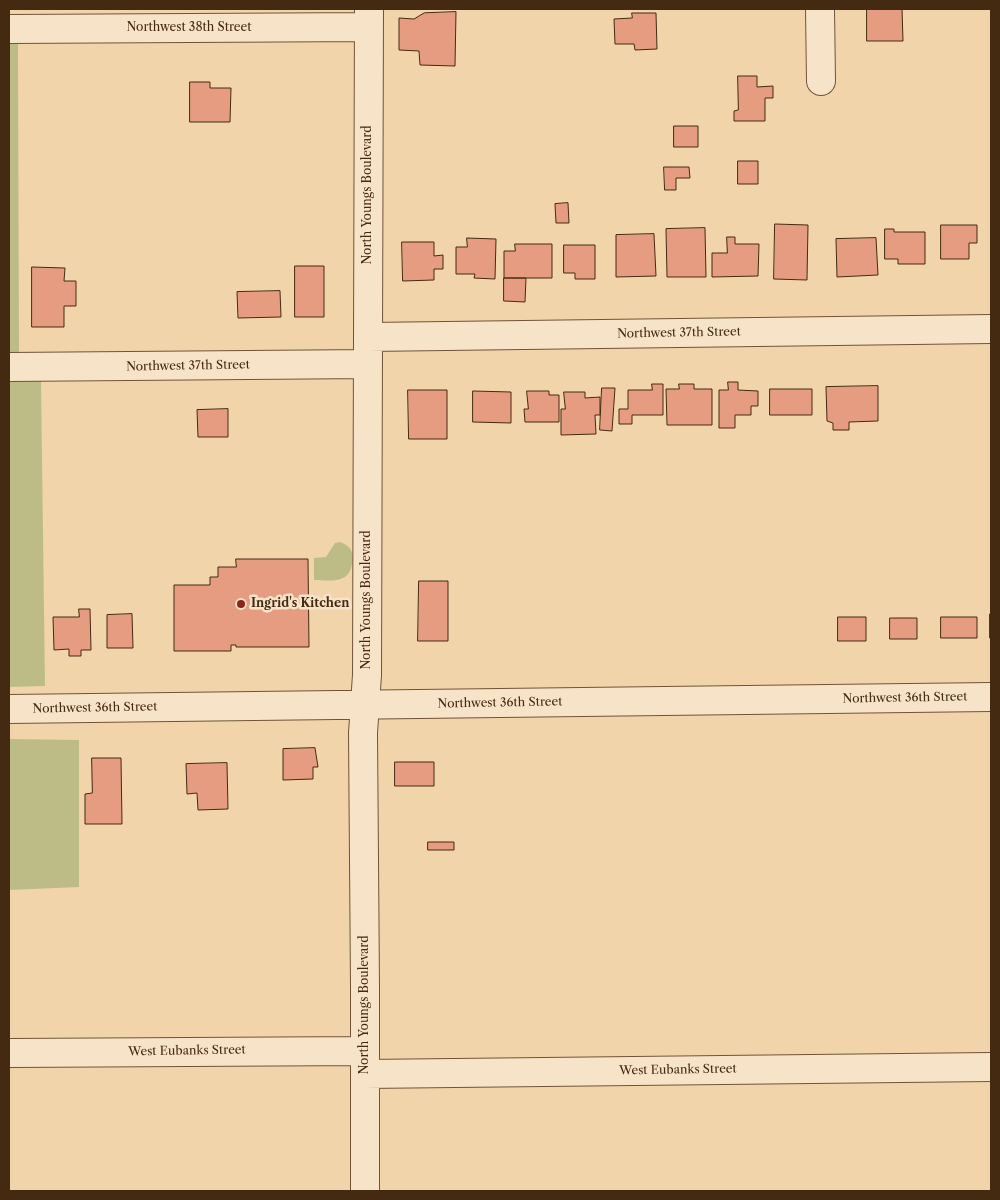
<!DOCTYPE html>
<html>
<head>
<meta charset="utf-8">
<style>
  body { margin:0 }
  #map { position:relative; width:1000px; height:1200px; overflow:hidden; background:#f2d4aa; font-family:"Libre Caslon Text",serif }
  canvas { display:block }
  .frame { position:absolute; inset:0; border:10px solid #452a12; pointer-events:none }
</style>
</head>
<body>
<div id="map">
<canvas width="1000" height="1200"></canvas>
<div class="frame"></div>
</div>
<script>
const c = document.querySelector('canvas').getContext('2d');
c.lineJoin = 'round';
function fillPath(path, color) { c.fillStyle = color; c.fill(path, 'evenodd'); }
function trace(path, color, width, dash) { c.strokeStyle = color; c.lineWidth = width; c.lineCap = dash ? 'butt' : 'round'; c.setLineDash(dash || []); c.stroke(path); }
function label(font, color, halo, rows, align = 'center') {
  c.font = font + ' "Libre Caslon Text",serif'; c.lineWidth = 5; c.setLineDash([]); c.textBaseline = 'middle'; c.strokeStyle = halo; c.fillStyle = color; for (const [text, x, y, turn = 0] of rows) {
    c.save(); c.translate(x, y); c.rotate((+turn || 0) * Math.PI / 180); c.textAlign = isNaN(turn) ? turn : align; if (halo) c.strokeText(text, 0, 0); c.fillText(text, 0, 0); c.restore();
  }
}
const green = new Path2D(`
  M9 44H18L19 353H9Z
  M41 380 45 686 9 687V381Z
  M340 542C345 544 351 547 352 553 354 561 351 575 343 578 335 582 323 580 314 580V558L326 557 335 543Z
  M9 739 79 740V887L9 890Z`);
const building = new Path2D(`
  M867 9H902L903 41H867Z
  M456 12 455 66 420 65 419 51 399 50V18L414 19 424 13Z
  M632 13H656L657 49 635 50 634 44H615L614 19 632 18Z
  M738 76H757V87L773 86V98H765V121H734V111L738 110Z
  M190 82H210V88H231L230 122H190Z
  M674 126H698V147H674Z
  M738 161H758V184H738Z
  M664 167H689L690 178H676V190H665Z
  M568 203 569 223H556L555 204Z
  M775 224 808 225 807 280 774 279Z
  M941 225H977V243H969V259H941Z
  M705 228 706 277H667L666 229Z
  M885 229H894V232H925V264H898V259H885Z
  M654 234 656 276 616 277V235Z
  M727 237H735V244H759L758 276 712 277V253H727Z
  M467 238 496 239 495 279 474 278 475 274H456V247H467Z
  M876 238 878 275 837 277 836 239Z
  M402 242H434V256L443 255V269H434V280L403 281Z
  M515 244H552V278H504V251H515Z
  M564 245H595V279H575V273H564Z
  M295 266H324V317H295Z
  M32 267 65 268 64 281H76V306H64V327H32Z
  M504 278H526L525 302 504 301Z
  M280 291 281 317 238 318 237 292Z
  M728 382H738V390L758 391V406H751V415H735V428H719V390H728Z
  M652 384H663V415H632V424H619V409H628V390H652Z
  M679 384H694V389H712V425H667L666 389H679Z
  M878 386V421L849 422V430H833V423L827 421 826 387Z
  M602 388H615L612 431 600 430Z
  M770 389H812V415H770Z
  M408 390H447V439H409Z
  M473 391 511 392V423L473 422Z
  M527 391H549V395H559V422H525L524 409H528Z
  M564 392H585V398L600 397V415H595L596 434 561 435V409H565Z
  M228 409V437H198L197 410Z
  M236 559H308L309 647H236V645H231V651H174V585H210V577H218V567H236Z
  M419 581H448V641H418Z
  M79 609H90L91 650H81V656H69V649L54 650 53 617H79Z
  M132 614 133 648H107V615Z
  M990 614H991V638H990Z
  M838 617H866V641H838Z
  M941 617H977V638H941Z
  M890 618H917V639H890Z
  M315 748 318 767H313V779L283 780V749Z
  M92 758H121L122 824H85V794L92 793Z
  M395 762H434V786H395Z
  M227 763 228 809 198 810 197 793 187 794 186 764Z
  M428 842H454V850H428Z`);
const minor = new Path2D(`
  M820 9 821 81
  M9 29 369 27
  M368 337 991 329
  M9 367 368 364
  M9 709 991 697
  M9 1053 365 1051
  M365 1074 991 1067
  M365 1191V987L363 733 367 675 369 9`);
const markers = [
  [241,604,5,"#8f2418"]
];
const streetNames = [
  ["Northwest 38th Street",189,28],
  ["North Youngs Boulevard",368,195,-90],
  ["Northwest 37th Street",679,333,-1],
  ["Northwest 37th Street",188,366,-1],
  ["North Youngs Boulevard",367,600,-90],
  ["Northwest 36th Street",905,698,-1],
  ["Northwest 36th Street",500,703,-1],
  ["Northwest 36th Street",95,708,-1],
  ["North Youngs Boulevard",365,1005,-90],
  ["West Eubanks Street",187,1051,-1],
  ["West Eubanks Street",678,1070,-1]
];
const poiNames = [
  ["Ingrid's Kitchen",251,604]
];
fillPath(green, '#bdbc87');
fillPath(building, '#e59c80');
trace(building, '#452a12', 1);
trace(minor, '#705438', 30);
trace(minor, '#f7e3c8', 28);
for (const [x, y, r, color] of markers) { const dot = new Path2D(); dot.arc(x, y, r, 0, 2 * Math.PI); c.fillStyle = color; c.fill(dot); trace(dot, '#f7e3c8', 2); }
label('12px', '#452a12', '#f7e3c8', streetNames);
label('bold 12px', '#452a12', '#f7e3c8', poiNames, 'left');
</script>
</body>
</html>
